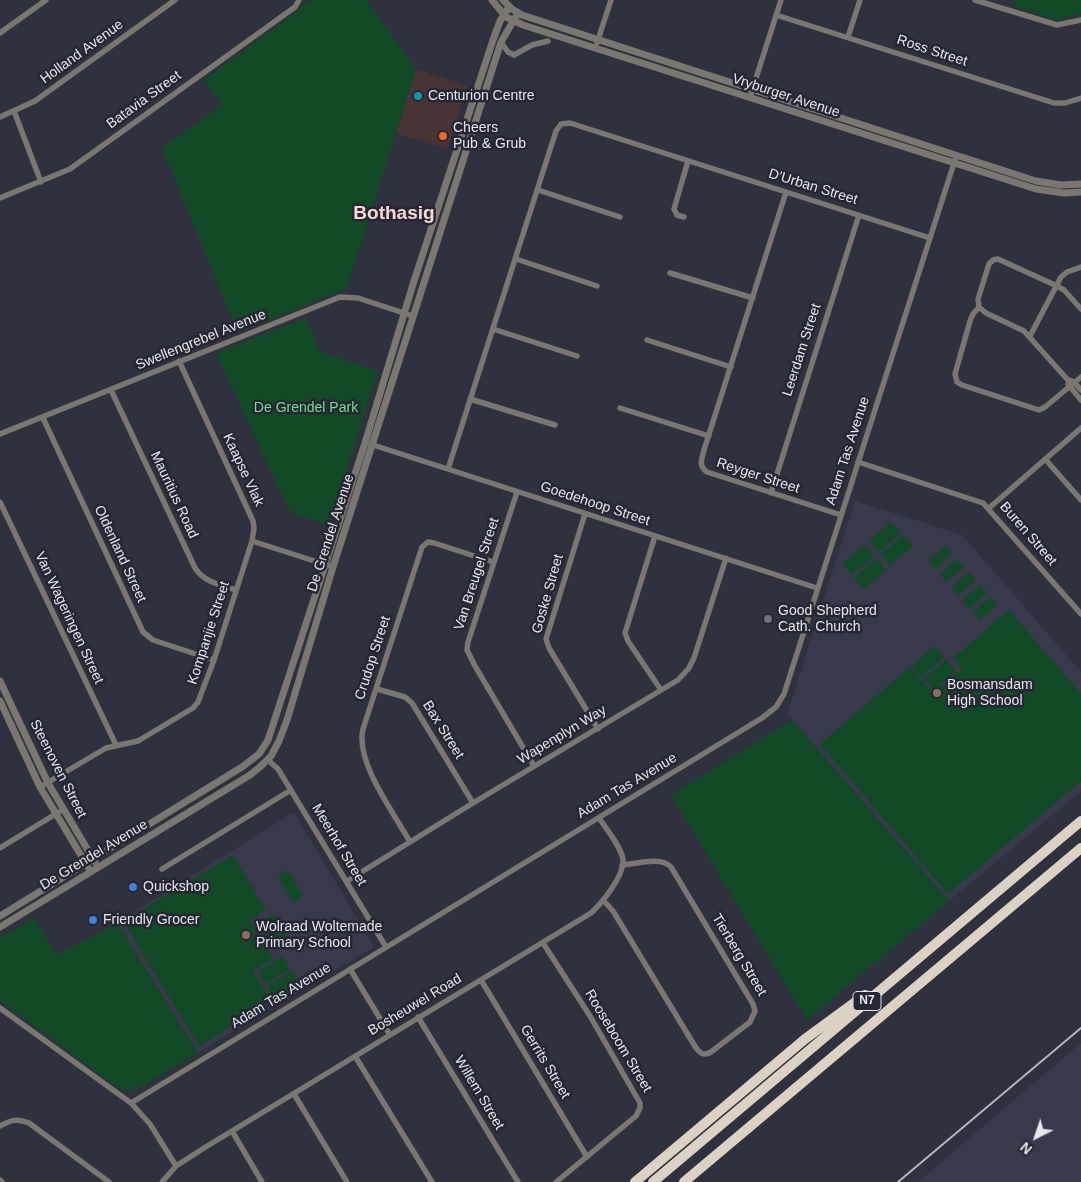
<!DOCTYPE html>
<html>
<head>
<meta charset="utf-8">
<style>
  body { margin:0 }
  #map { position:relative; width:1081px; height:1182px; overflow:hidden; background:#30313e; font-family:Helvetica,sans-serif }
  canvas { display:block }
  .north { position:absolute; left:1011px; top:1112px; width:50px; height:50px; -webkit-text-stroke:4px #262733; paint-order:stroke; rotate:221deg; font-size:14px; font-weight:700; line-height:20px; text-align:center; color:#e4e5ee }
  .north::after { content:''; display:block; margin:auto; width:18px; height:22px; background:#e4e5ee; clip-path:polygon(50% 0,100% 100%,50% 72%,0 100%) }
</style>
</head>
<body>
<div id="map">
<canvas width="1081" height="1182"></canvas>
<div class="north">N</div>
</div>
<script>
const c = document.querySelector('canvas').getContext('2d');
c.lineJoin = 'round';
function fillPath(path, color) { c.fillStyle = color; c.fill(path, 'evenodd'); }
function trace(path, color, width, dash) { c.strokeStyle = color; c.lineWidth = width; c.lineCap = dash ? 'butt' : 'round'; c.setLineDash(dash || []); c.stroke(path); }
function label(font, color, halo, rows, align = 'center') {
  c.font = font + ' Helvetica,sans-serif'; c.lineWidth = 5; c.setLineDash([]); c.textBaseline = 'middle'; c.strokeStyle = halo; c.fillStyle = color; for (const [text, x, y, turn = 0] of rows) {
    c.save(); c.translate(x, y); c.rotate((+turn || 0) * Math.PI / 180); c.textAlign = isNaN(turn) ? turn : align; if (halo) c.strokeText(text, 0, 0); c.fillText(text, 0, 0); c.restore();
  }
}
const commercial = new Path2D(`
  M416 69 468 86 447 149 396 133Z`);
const built = new Path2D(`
  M855 501 962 535 1081 672V791L949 901 787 714Z
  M294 812 374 947 198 1053 117 923Z
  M1081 1043V1182H918Z`);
const green = new Path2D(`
  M315 0H366L416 69 347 288 240 332 236 329 162 148 222 105 204 80 299 10 304 3Z
  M1015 0H1081V13L1057 20 1014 6Z
  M306 318 320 352 378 371 329 525 294 514 289 510 216 353Z
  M891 522 901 533 879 552 869 541Z
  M903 535 913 546 890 565 881 554Z
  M864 545 874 556 852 575 842 564Z
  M946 546 952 554 935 569 928 561Z
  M876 558 886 570 864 589 854 578Z
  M957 559 964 567 946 582 940 574Z
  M969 572 976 580 958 595 951 587Z
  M980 585 987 593 969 608 962 600Z
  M990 597 997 605 980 620 973 612Z
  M1009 610 1081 694V781L948 894 820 744 910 667 933 693 962 669 953 658Z
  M934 646 944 657 922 677 912 666Z
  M946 659 956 671 934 690 924 679Z
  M792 720 949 901 807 1020 671 795Z
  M233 855 266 910 250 920 273 959 253 971 272 1002 199 1046 123 921Z
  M288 870 303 896 293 902 278 876Z
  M274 914 289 939 276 947 261 922Z
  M34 918 57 955 117 923 198 1053 139 1088 129 1091 118 1088 0 1000V938Z
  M283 956 290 969 265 984 258 972Z
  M292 971 299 983 274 999 267 986Z`);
const minor = new Path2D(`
  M975 0 1057 25 1081 20
  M776 15 1054 103H1065L1081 98
  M0 33 46 0
  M848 37 860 0
  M501 42 508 52 514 55 532 45 548 41
  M597 43 611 0
  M750 97 781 0
  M14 111 41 182
  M0 117 35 101 175 0
  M538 190 620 217
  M786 192 704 450C702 458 698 466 707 472L841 515
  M0 198 70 169 295 7 299 0
  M684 217 677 215 674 209 688 161
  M516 259 597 286
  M670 273 753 298
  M979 307 973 314 970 321 955 374 957 382 962 385 1039 410 1045 407 1081 377
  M1081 309 1064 290 1057 286 998 259 993 260 989 264 978 299 979 307 986 313 1024 331 1067 379 1074 382 1081 390
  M493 329 577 356
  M1030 336 1061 277 1067 272 1081 267
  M647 340 731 367
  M179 361 253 521 254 528 252 541 333 567
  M1068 384 1081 400
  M111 390 195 568C204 582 220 585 236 590
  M470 399 555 425
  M620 408 709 436
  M43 418 143 632 153 640 214 660
  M0 434 340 297 358 298 413 316
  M370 444 817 588
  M1045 459 1081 500
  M858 462 983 503 1081 614
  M448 469 556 131 561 124 570 123 930 238
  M517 492 468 642 467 650 475 666 534 766
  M771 493 859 215
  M0 502 116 745
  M989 508 1081 428
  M585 514 546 639 549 648 598 729
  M655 536 625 633 628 641 661 690
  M377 689 405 697 412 703 473 803
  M268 760 278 769 386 947
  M40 787 106 748 138 741 193 708 198 702 214 660 252 541
  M410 842C394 813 355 762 363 729L422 547 428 542 434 543 493 562
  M0 848 59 812
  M162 869 291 790
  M347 881 473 803 678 680 689 668 694 658 726 558
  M603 900 613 911 696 1048C701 1054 704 1056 711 1052L750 1022 755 1011 753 1004 671 867C661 856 636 864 622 865
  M543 943 590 1016 640 1103V1108L636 1116 556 1182
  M350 969 390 1035
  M481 980 587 1157
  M0 1008 131 1103 150 1124 176 1166
  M418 1017 518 1182
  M355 1056 432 1182
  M294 1094 347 1182
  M131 1103 762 718 776 707 784 694 955 160
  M0 1126C11 1120 17 1118 29 1123L109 1182
  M232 1131 262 1182
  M0 1180 2 1182
  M162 1182 176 1166 204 1148 591 913C602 903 625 875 623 859 620 845 607 830 599 818`);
const tertiary = new Path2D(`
  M492 0 506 17 523 25 1036 189 1064 193 1081 192
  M503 0 512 9 522 15 1036 181 1061 185 1081 184
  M0 681 48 783 95 862
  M0 701 40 787 88 867
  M0 916 242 767 259 754 268 740 365 443 414 281 493 40 500 21 509 7
  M0 927 250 775 261 766 271 756 279 741 287 720 333 567 501 42 518 13`);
const motorway = new Path2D(`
  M635 1182 805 1039 865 995
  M653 1182 1081 821
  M684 1182 1081 848`);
const rail = new Path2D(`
  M898 1182 1081 1028`);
const markers = [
  [418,96,5,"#0f9aa8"],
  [443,136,5,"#e8710a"],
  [768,619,5,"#6b7280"],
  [937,693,5,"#8d6e63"],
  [133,887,5,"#3f7fe0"],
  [93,920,5,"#3f7fe0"],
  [246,935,5,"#8d6e63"]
];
const shields = [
  [867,1001,28]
];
const shieldNames = [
  ["N7",867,1001]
];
const streetNames = [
  ["Ross Street",932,51,18],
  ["Holland Avenue",82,52,-36],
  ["Vryburger Avenue",786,96,18],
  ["Batavia Street",144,100,-36],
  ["D'Urban Street",813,187,17],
  ["Swellengrebel Avenue",201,340,-22],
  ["Leerdam Street",802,350,-72],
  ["Adam Tas Avenue",848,451,-72],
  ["Kaapse Vlak",243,470,65],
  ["Reyger Street",758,476,18],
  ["Mauritius Road",174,495,65],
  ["Goedehoop Street",595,504,18],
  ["De Grendel Avenue",331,533,-72],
  ["Buren Street",1028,534,49],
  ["Oldenland Street",120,554,65],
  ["Van Breugel Street",477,574,-72],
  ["Goske Street",548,594,-74],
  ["Van Wageringen Street",69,618,65],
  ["Kompanjie Street",209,633,-72],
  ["Crudop Street",373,658,-72],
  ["Bax Street",443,730,58],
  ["Wapenplyn Way",562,735,-31],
  ["Steenoven Street",58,769,63],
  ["Adam Tas Avenue",627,786,-31],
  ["Meerhof Street",339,845,59],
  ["De Grendel Avenue",94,855,-31],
  ["Tierberg Street",739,955,59],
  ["Adam Tas Avenue",281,996,-31],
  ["Bosheuwel Road",415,1005,-31],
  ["Rooseboom Street",618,1041,59],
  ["Gerrits Street",545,1062,59],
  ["Willem Street",479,1093,59]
];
const poiNames = [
  ["Centurion Centre",428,96],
  ["Cheers",453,128],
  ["Pub & Grub",453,144],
  ["Good Shepherd",778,611],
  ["Cath. Church",778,627],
  ["Bosmansdam",947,685],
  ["High School",947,701],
  ["Quickshop",143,887],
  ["Friendly Grocer",103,920],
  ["Wolraad Woltemade",256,927],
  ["Primary School",256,943]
];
const parkNames = [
  ["De Grendel Park",306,408]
];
const districtNames = [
  ["Bothasig",394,214]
];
fillPath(commercial, '#483435');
fillPath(built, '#383a4c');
fillPath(green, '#124927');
trace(minor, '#7a7670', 5.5);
trace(tertiary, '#7a7670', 7);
trace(motorway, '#dcd2c4', 10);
trace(rail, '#b5b6c0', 2);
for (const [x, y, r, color] of markers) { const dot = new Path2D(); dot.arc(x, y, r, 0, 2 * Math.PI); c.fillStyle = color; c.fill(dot); trace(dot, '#262733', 2); }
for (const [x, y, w] of shields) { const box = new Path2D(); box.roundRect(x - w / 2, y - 9.5, w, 19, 4); c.fillStyle = '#262733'; c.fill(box); trace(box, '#e4e5ee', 1); }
label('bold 12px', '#e4e5ee', null, shieldNames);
label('14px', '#e4e5ee', '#262733', streetNames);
label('14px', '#e4e5ee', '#262733', poiNames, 'left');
label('14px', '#72dd93', '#262733', parkNames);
label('bold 19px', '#fad6d5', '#262733', districtNames);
</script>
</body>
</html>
